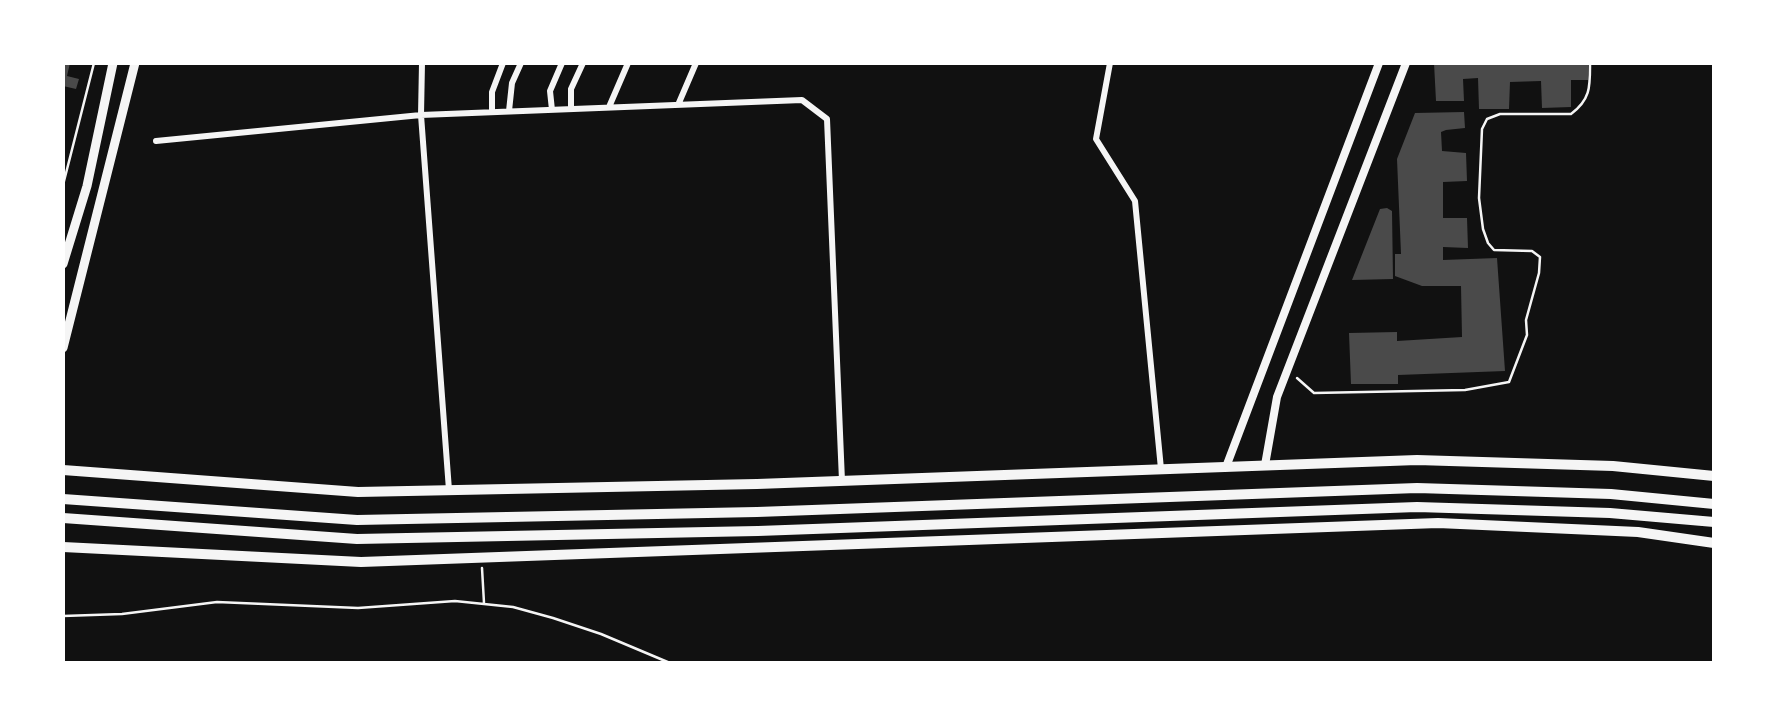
<!DOCTYPE html>
<html>
<head>
<meta charset="utf-8">
<style>
  body { margin:0 }
  #map { position:relative; width:1777px; height:726px; overflow:hidden; background:#111; font-family:Raleway,sans-serif }
  canvas { display:block }
  .frame { position:absolute; inset:0; border:65px solid #fff; pointer-events:none }
</style>
</head>
<body>
<div id="map">
<canvas width="1777" height="726"></canvas>
<div class="frame"></div>
</div>
<script>
const c = document.querySelector('canvas').getContext('2d');
c.lineJoin = 'round';
function fillPath(path, color) { c.fillStyle = color; c.fill(path, 'evenodd'); }
function trace(path, color, width, dash) { c.strokeStyle = color; c.lineWidth = width; c.lineCap = dash ? 'butt' : 'round'; c.setLineDash(dash || []); c.stroke(path); }
const building = new Path2D(`
  M63 63H70L67 76 79 79 76 89 63 86Z
  M1434 63H1588V80H1571V107L1542 108 1541 81 1510 82 1509 109H1479L1478 78 1463 79 1464 101H1436Z
  M1464 112 1465 128 1446 130 1441 132 1442 151 1466 153 1467 181 1443 182V218H1467L1468 248 1443 247V260L1497 258 1505 371 1398 375V384H1351L1349 333 1397 332V341L1462 337 1461 286H1422L1395 276V254H1401L1397 159 1415 113Z
  M1387 208 1392 211 1393 279 1352 280 1380 209Z`);
const path = new Path2D(`
  M63 185 94 63
  M1297 378 1314 393 1465 390 1509 382 1527 335 1526 320 1539 273 1540 257 1532 251 1494 250 1488 243 1483 229 1479 198 1482 129 1487 119 1500 114H1571C1591 99 1590 86 1590 63
  M482 568 484 603
  M63 616 122 614 217 602 358 608 455 601 513 607 553 618 601 634 670 663`);
const minor = new Path2D(`
  M422 63 421 115 802 100 827 119 842 481
  M1110 63 1096 139 1135 201 1161 469
  M678 105 696 63
  M609 107 628 63
  M571 109V89L583 63
  M552 110 550 91 562 63
  M509 111 512 83 521 63
  M492 112V92L503 63
  M156 141 421 115 449 490`);
const tertiary = new Path2D(`
  M1265 465 1277 397 1406 63
  M1226 467 1379 63`);
const secondary = new Path2D(`
  M63 264 87 186 113 63
  M63 348 135 63`);
const primary = new Path2D(`
  M63 470 358 492 757 484 1417 460 1613 466 1714 476
  M63 547 361 562 1438 523 1638 532 1714 543`);
const trunk = new Path2D(`
  M63 499 357 520 757 512 1417 488 1611 494 1714 504
  M63 518 357 539 758 531 1417 507 1610 513 1714 522`);
fillPath(building, '#4a4a4a');
trace(path, '#f5f5f5', 2.5);
trace(minor, '#f5f5f5', 6);
trace(tertiary, '#f5f5f5', 8);
trace(secondary, '#f5f5f5', 9);
trace(primary, '#f5f5f5', 10);
trace(trunk, '#f5f5f5', 10);
</script>
</body>
</html>
